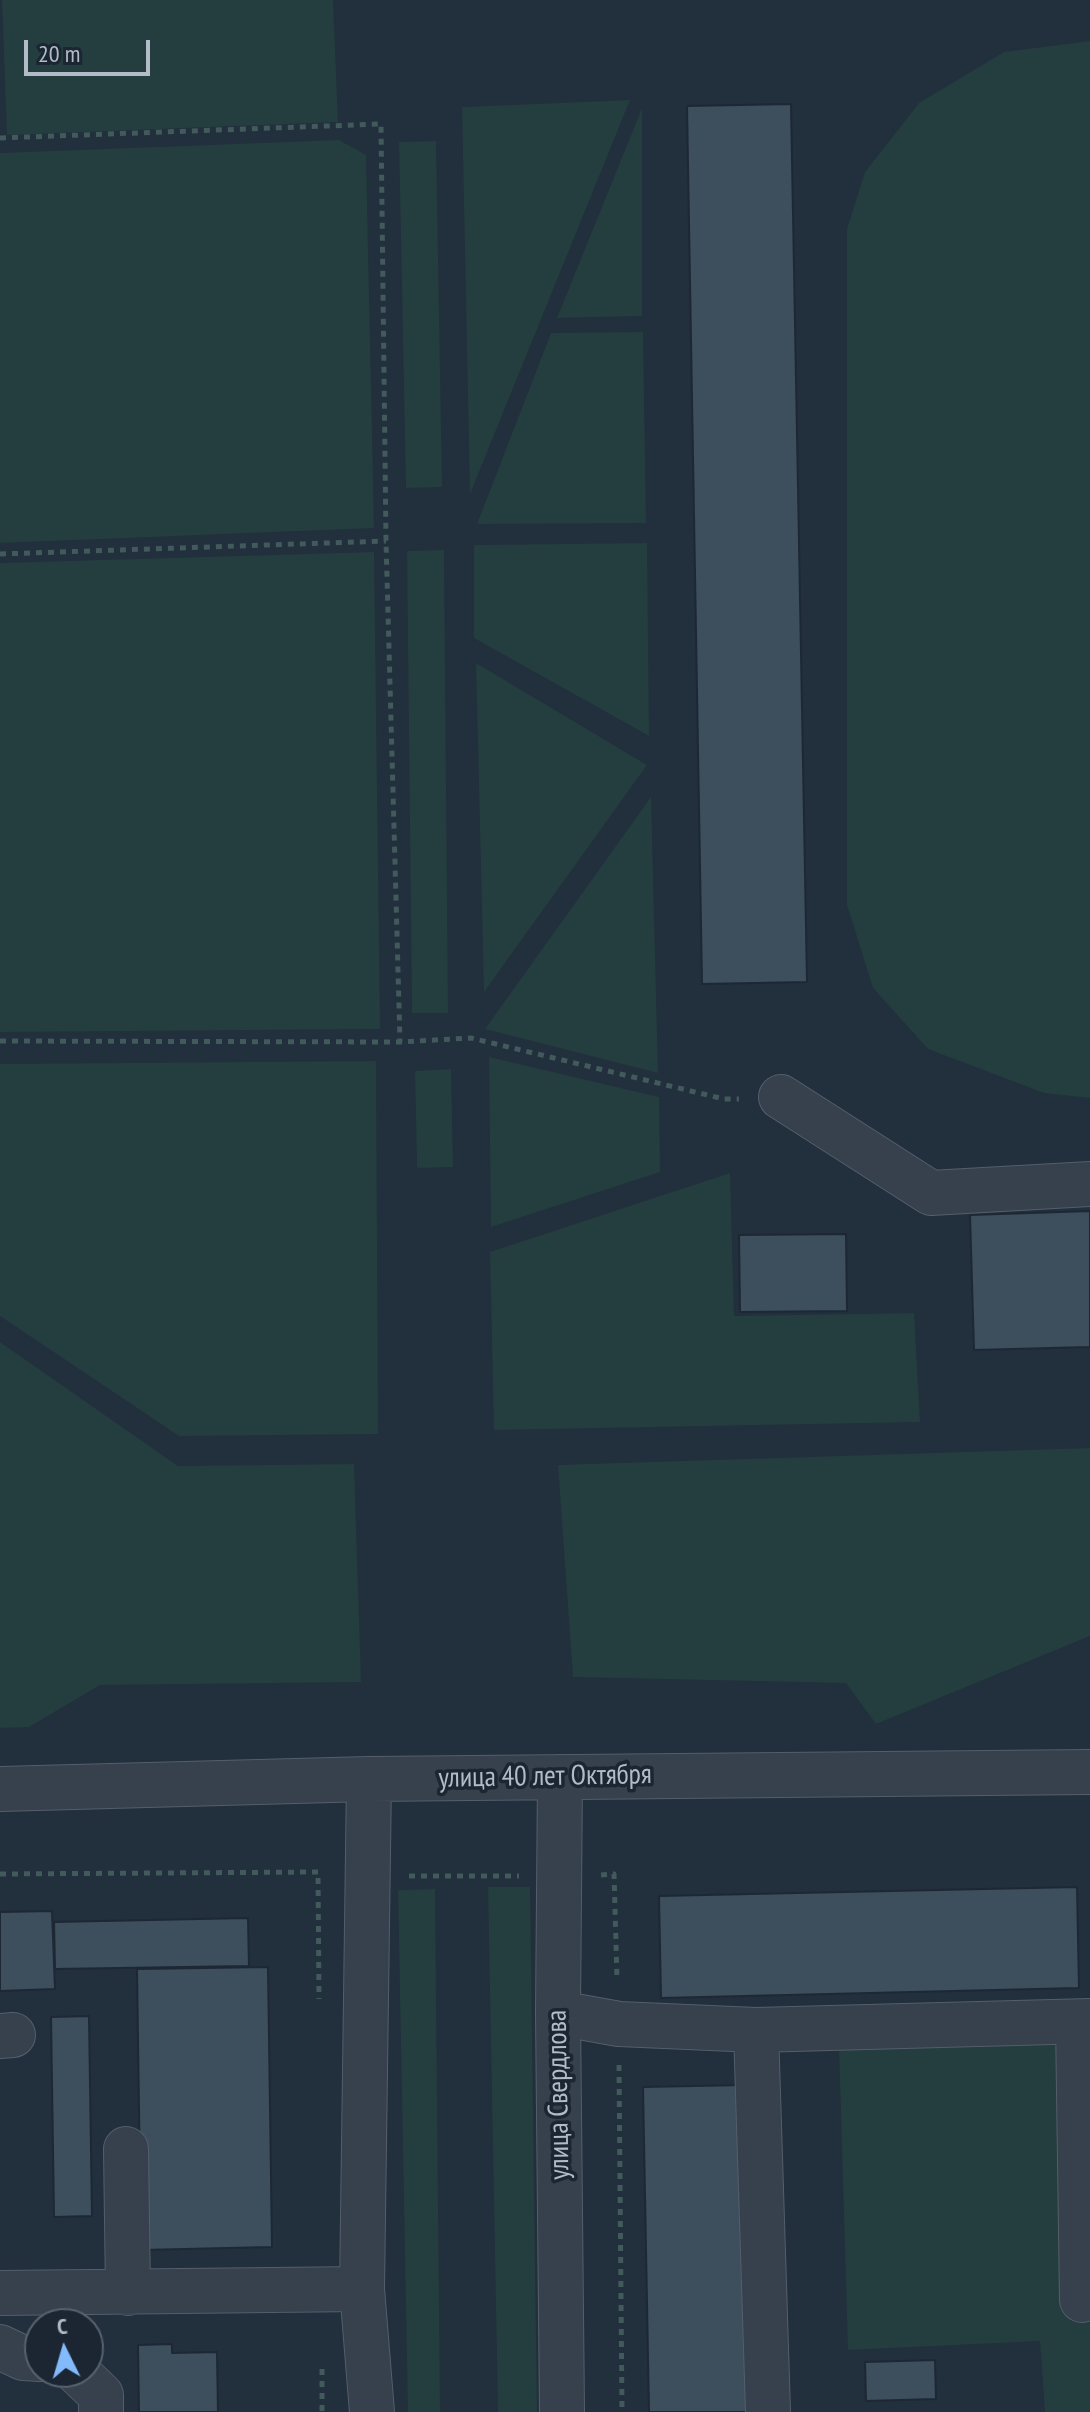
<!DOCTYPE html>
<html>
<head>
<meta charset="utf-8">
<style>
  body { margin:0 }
  #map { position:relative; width:1090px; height:2412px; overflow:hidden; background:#222f3d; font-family:"PT Sans Narrow",sans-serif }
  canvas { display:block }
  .north { position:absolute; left:24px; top:2308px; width:80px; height:80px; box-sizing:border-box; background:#1b2632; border:2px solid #57626e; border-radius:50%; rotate:355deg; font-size:22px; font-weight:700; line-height:32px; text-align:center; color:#b1bcc8 }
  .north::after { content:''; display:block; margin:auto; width:28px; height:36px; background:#82bafc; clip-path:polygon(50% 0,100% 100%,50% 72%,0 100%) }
  .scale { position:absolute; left:24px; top:40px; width:126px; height:36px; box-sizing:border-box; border:4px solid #b1bcc8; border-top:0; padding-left:10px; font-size:24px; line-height:28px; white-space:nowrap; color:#b1bcc8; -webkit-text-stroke:6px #1b2632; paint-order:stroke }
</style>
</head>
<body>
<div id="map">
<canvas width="1090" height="2412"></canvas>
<div class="north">С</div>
<div class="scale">20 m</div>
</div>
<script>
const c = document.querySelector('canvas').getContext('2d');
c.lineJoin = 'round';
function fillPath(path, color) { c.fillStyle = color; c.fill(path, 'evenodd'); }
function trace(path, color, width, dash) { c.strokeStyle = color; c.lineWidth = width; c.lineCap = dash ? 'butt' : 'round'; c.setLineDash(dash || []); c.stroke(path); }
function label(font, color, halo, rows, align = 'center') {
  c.font = font + ' "PT Sans Narrow",sans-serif'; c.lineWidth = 7; c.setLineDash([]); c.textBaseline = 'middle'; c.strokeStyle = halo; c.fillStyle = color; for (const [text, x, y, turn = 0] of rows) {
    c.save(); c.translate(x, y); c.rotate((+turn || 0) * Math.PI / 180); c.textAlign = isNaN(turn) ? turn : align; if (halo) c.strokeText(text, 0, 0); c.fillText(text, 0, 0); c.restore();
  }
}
const green = new Path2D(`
  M2 0H333L338 122 7 135Z
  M1090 41V1098L1044 1093 928 1049 873 988 847 905V229L865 172 919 103 1004 52Z
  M630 100 470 494 462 107Z
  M642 108V316L557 318Z
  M339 140 366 155 374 528 0 543V153Z
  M436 141 442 487 406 488 399 142Z
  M643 332 646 523 477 524 551 333Z
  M647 543 649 736 474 638V545Z
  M444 550 448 1013H412L407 551Z
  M374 552 380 1029 0 1032V563Z
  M476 663 647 765 484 992Z
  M651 797 658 1073 485 1029Z
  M489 1057 659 1097 660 1172 491 1227Z
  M376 1061 378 1434 179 1436 0 1316V1064Z
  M451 1069 453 1167 417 1168 415 1071Z
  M730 1173 734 1316 914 1313 920 1422 494 1430 490 1252Z
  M0 1342 178 1466 354 1464 361 1682 100 1685 29 1727 0 1728Z
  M1090 1448V1636L876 1724 846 1683 573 1677 558 1465Z
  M488 1887H530L537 2412H498Z
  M435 1889 440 2412H408L398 1890Z
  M1090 2010V2412H1045L1040 2341 848 2350 838 2014Z`);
const building = new Path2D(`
  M791 104 807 982 702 984 687 106Z
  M1090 1211V1347L974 1350 970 1215Z
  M846 1234 847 1311 740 1312 739 1235Z
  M1077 1887 1079 1988 661 1998 659 1896Z
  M52 1911 55 1989 0 1991V1912Z
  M248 1918 249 1966 55 1969 54 1922Z
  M268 1967 272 2247 141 2250 137 1969Z
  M89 2016 92 2216 54 2217 51 2017Z
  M745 2085 750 2412H649L643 2087Z
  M172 2344V2353L217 2352 218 2412H139L138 2345Z
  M935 2360 936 2399 866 2401 865 2362Z`);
const path = new Path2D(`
  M0 138 381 124 386 541 400 1042
  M0 554 386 541
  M0 1041 400 1042 471 1038 724 1099H739
  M0 1874 318 1872 319 1999
  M601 1875 614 1874 617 1979
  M409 1876H519
  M619 2065 622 2412
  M322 2369V2412`);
const minor = new Path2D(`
  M781 1097 931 1193 1090 1184
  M560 1777 558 2013 562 2412
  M369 1779 362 2289 372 2412
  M0 1789 369 1779 1090 1772
  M558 2013 619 2024 756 2030 1090 2021
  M1078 2022 1082 2300
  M756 2030 768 2412
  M0 2036 13 2035
  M126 2149 128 2293
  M0 2293 362 2289
  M0 2347 23 2358 40 2359
  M77 2372 101 2395V2412`);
const streetNames = [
  ["улица 40 лет Октября",545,1777,-1],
  ["улица Свердлова",559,2095,-91]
];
fillPath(green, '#243d3e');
fillPath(building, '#3d4e5c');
trace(building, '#1d2834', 2);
trace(minor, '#545f6b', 46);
trace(path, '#425a5b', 5, [6, 6]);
trace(minor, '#36414d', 44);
label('28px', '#b1bcc8', '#1b2632', streetNames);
</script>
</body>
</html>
